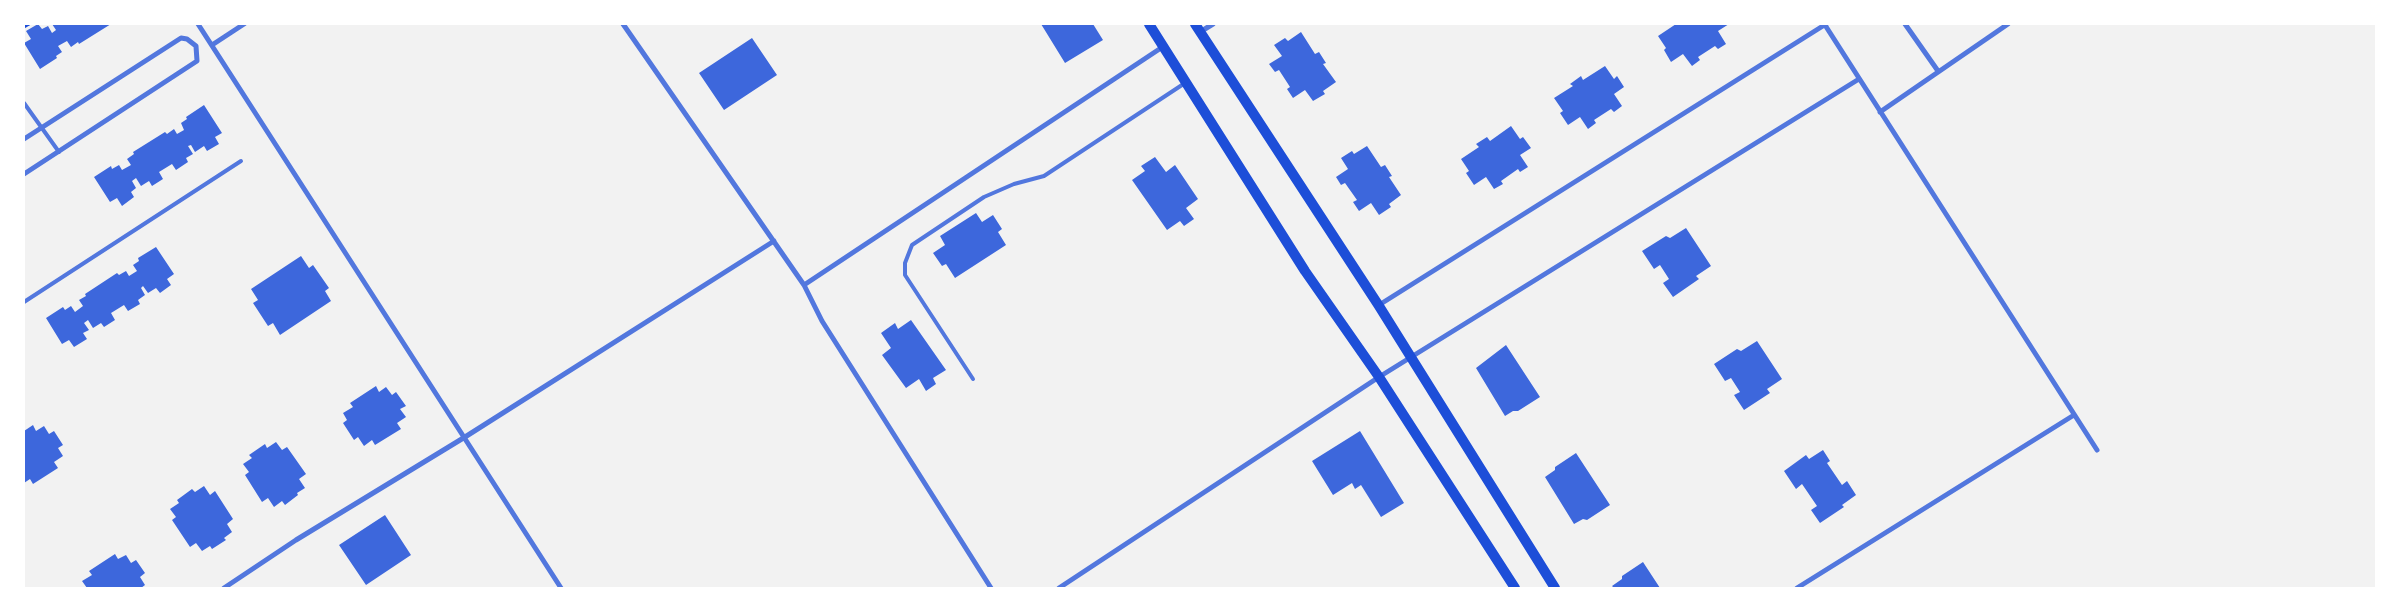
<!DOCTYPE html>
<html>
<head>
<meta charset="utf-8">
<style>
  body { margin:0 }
  #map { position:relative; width:2400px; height:612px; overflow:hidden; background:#f2f2f2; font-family:Roboto,sans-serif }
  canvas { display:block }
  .frame { position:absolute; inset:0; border:25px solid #fff; pointer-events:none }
</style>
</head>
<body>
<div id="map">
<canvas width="2400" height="612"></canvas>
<div class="frame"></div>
</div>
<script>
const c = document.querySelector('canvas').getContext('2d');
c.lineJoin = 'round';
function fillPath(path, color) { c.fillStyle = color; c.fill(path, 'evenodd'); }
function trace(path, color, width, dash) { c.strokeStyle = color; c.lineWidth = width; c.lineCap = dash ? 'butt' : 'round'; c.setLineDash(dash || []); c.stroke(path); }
const building = new Path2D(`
  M38 24 42 29 48 26 52 33 56 30 52 24H111L79 44 78 42 71 47 67 41 58 46 62 52 56 56 57 58 40 69 24 43 31 39 26 31Z
  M1041 24H1093L1103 40 1065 63Z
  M1676 24H1729L1718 31 1726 44 1718 49 1715 46 1698 57 1700 60 1692 66 1683 54 1671 62 1664 50 1666 48 1658 36Z
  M1301 32 1315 54 1319 52 1326 63 1323 64 1336 82 1323 91 1325 94 1313 101 1305 90 1293 98 1287 89 1290 87 1279 70 1275 72 1269 64 1282 56 1274 45 1285 38 1288 41Z
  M752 38 777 75 724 110 699 73Z
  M1605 66 1614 79 1617 76 1624 87 1614 94 1622 106 1614 112 1611 109 1594 120 1596 123 1588 129 1580 117 1568 125 1560 113 1563 111 1554 98 1573 86 1570 84 1581 76 1583 80Z
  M204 105 222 133 215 137 219 144 207 151 204 146 195 152 191 145 188 146 193 154 186 158 188 162 176 170 172 164 159 172 163 179 152 186 149 181 141 186 136 178 132 181 136 188 131 192 134 197 122 206 117 198 110 202 94 177 111 166 112 169 119 165 122 170 131 165 127 159 134 154 133 152 165 132 167 134 174 129 177 134 184 130 181 123 187 119 186 117Z
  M1511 126 1520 139 1523 137 1531 148 1520 155 1528 167 1520 172 1518 169 1501 181 1503 184 1494 189 1486 177 1474 185 1466 173 1469 171 1461 159 1479 147 1476 144 1487 137 1490 141Z
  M1367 146 1381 167 1385 165 1392 176 1389 177 1401 195 1389 204 1391 207 1379 215 1371 203 1359 211 1353 202 1357 200 1345 183 1341 185 1336 177 1348 169 1341 158 1352 151 1354 154Z
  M1155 157 1166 172 1175 165 1198 199 1186 208 1194 219 1184 226 1180 221 1167 230 1132 180 1145 171 1141 166Z
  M976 213 982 222 993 215 1002 229 998 232 1006 245 955 278 946 264 942 266 933 253 945 245 940 236Z
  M1686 228 1711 266 1696 276 1699 279 1673 297 1663 283 1669 279 1660 265 1654 269 1642 251 1666 236 1670 238Z
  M156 247 174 274 167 279 171 285 160 293 156 288 148 293 143 286 141 288 145 295 138 300 140 304 128 311 124 305 111 313 115 320 104 327 101 323 93 328 88 320 84 323 89 330 83 333 87 339 74 347 69 340 62 344 46 318 63 307 65 310 71 306 75 312 83 306 79 300 86 296 85 294 117 273 119 275 126 271 129 276 137 271 133 265 139 261 138 258Z
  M301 256 309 268 313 265 329 288 325 291 331 301 280 335 273 323 268 326 253 303 258 300 251 289Z
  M911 320 946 370 933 378 936 384 926 391 919 379 906 388 882 355 891 348 881 333 895 323 898 329Z
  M1757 341 1782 379 1767 389 1770 393 1744 410 1734 395 1740 392 1731 378 1725 381 1714 364 1737 349 1741 351Z
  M1506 345 1540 397 1518 411H1513L1505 416 1476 368Z
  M376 386 379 392 386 387 392 395 396 392 406 406 400 409 406 417 397 423 401 429 375 445 372 440 364 446 358 437 354 440 343 423 347 420 343 413 353 407 350 403Z
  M33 425 36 431 44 426 49 434 54 431 63 445 58 448 63 456 54 462 58 468 33 484 30 479 24 483V431Z
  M1360 431 1404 503 1381 517 1361 485 1355 489 1352 483 1333 495 1312 461Z
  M276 442 282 450 287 447 306 474 299 479 305 488 297 493 298 495 285 505 282 501 274 507 268 498 262 502 245 475 249 472 243 464 252 458 249 455 265 444 267 448Z
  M1823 450 1830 461 1827 463 1842 485 1847 481 1856 495 1842 505 1844 507 1820 523 1811 510 1817 506 1802 484 1796 489 1784 471 1806 455 1809 459Z
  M1576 453 1610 505 1587 520 1583 519 1574 524 1545 477 1555 470V467Z
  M204 486 210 495 215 491 233 519 227 524 232 532 224 538 226 540 212 549 210 546 202 551 196 543 190 547 172 520 176 517 170 509 179 503 177 500 192 489 195 492Z
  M385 515 411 555 366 585 339 545Z
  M115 554 118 559 126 555 131 563 136 560 145 573 140 577 145 585 141 588H87L82 581 92 575 89 571Z
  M1643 562 1660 588H1614L1612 586 1622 579V576Z`);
const path = new Path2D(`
  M24 27 29 24`);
const service = new Path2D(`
  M24 103 59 152
  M24 302 241 161
  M973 379 905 275V263L912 245 984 197 1014 184 1044 176 1185 83`);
const minor = new Path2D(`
  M198 24 561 588
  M623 24 804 285 822 321 991 588
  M1905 24 1938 71
  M1825 25 2097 450
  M1200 32 1213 24
  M212 45 244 24
  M1880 112 2008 24
  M24 139 181 38 187 39 196 46 197 61 24 174
  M804 285 1164 46
  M1379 305 1826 24
  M224 588 296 540 465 437 774 241
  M1059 588 1379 377 1859 79
  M1797 588 2074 415`);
const secondary = new Path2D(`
  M1149 24 1305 271 1379 377 1515 588
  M1195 24 1379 306 1555 588`);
fillPath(building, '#3d67dc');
trace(path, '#1d4ed8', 3);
trace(service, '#5277de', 4);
trace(minor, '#5277de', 5);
trace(secondary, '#1d4ed8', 10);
</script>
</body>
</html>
